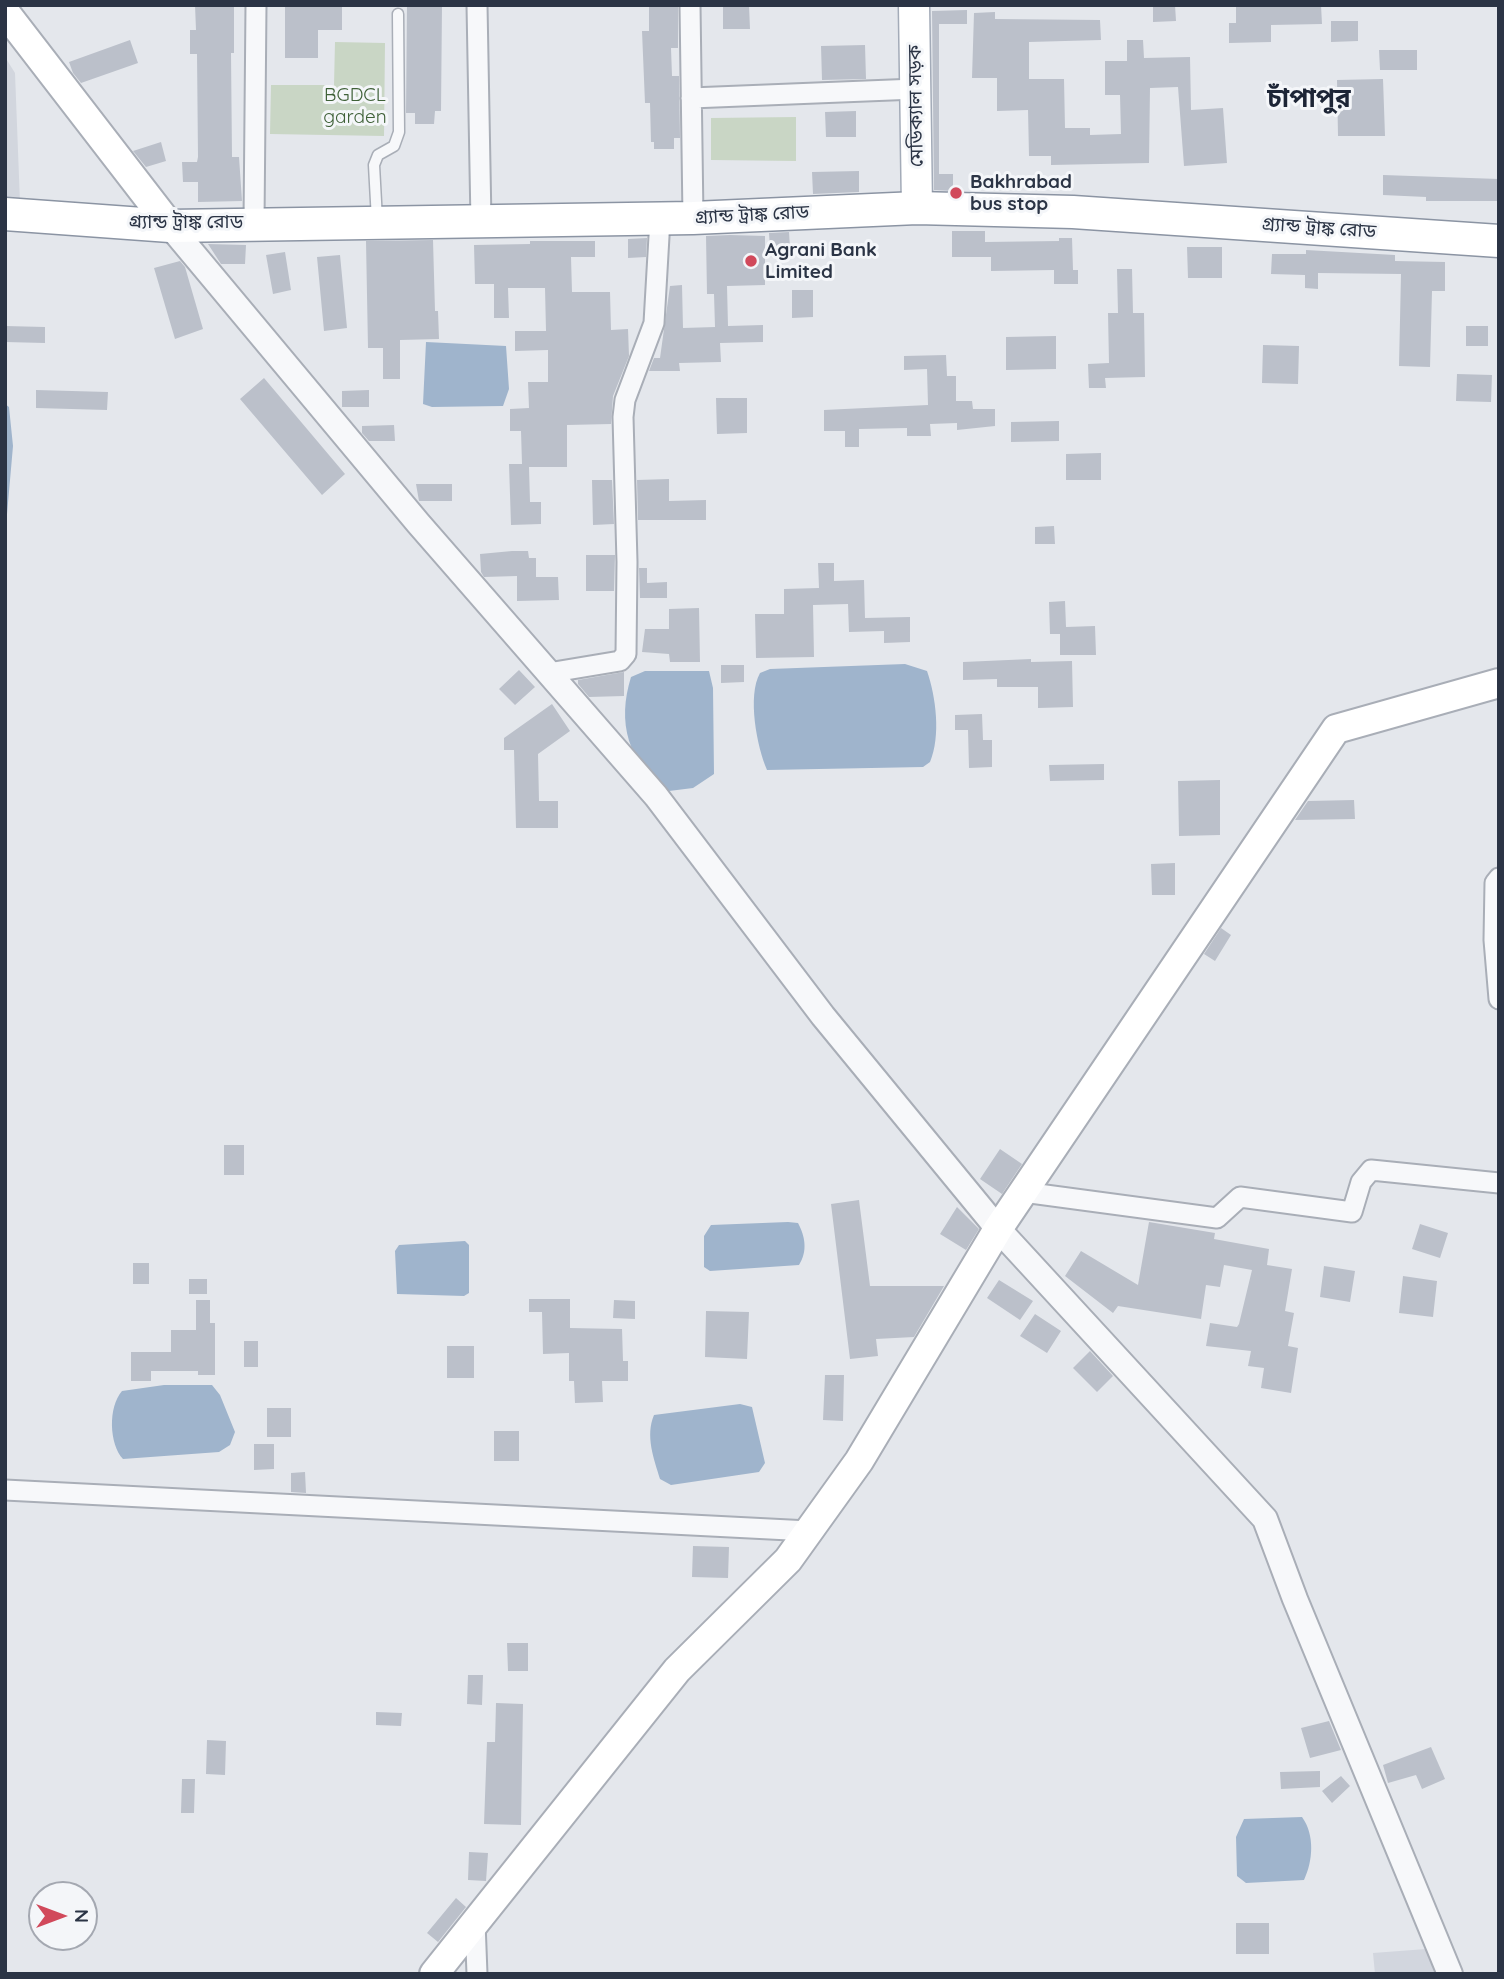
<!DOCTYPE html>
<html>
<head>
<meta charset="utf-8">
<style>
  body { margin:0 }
  #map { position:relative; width:1504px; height:1979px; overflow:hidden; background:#e4e7ec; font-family:Quicksand,sans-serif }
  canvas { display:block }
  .frame { position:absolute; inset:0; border:7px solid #2b3445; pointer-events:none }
  .north { position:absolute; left:28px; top:1881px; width:70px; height:70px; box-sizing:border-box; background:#f4f6f9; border:2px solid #a4a8b1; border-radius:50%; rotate:90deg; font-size:19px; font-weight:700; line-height:28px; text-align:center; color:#2b3445 }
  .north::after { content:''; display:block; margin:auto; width:24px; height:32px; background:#d1495b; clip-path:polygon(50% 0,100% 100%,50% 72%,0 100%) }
</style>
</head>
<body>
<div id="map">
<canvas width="1504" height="1979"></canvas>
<div class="frame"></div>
<div class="north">N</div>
</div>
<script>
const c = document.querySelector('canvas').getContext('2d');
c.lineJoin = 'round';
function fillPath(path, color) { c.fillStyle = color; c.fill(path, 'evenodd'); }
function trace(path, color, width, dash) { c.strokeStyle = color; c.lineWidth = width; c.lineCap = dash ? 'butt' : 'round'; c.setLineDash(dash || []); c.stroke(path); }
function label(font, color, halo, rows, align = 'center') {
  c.font = font + ' Quicksand,"Noto Sans Bengali",sans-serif'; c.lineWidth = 6; c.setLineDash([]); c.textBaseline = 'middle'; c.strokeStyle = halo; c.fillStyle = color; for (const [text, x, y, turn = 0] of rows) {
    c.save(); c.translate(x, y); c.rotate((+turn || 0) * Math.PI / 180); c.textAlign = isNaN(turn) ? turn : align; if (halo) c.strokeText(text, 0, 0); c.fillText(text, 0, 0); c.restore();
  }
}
const built = new Path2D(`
  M5 57 15 73 20 203 5 201Z
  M1426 1949 1435 1974H1375L1373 1953Z`);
const green = new Path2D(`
  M335 42 385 43 384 136 270 134 271 85H334Z
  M796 117V161L711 160V118Z`);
const water = new Path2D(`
  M426 342 506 346 509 389 503 406 432 407 423 404Z
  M5 404 9 407 13 446 5 537Z
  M905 664 927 671C936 697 941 736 930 762L923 767 767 770C757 747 747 696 760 673L770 669Z
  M645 671H709L713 688 714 774 693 788 669 791C627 763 617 722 631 677Z
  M788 1222 798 1223C805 1236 808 1251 799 1265L710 1271 704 1267V1236L711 1225Z
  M465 1241 469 1245V1293L464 1296 397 1294 395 1251 399 1245Z
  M164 1385H212L220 1395 235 1432 230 1445 219 1452 123 1459C109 1444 108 1407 122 1391Z
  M740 1404 752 1407 765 1463 759 1472 671 1485 660 1479C654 1459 645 1436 654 1415Z
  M1302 1817C1315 1835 1313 1861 1304 1880L1246 1883 1237 1876 1236 1837 1244 1819Z`);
const building = new Path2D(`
  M195 5H234V53H231L232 157H239L242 201 198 202V182H183L182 162H197L198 157 197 54H190V30H196Z
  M285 5H342V30H318V58H285Z
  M407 5H442L441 111H435L434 124H415V113H406Z
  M649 5H678V48H671L672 76H679L680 138H674V149H654V142H651L650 103H645L642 31H649Z
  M723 5H749L750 29H723Z
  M1153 5H1175L1176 21 1153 22Z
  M1236 5H1321L1322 24 1271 25V42L1229 43V23H1236Z
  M967 10V24H939V174H953V191L934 190 932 11Z
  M995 12V19L1100 20 1101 40 1029 42V79H1064L1065 128H1090V135L1121 134 1120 95H1105V61H1127V40H1143L1144 58 1190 57 1191 110 1223 108 1227 163 1184 166 1178 87 1150 88 1149 163 1051 165V156H1029L1028 110 997 111V78H972L974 13Z
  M1331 21H1358V41L1331 42Z
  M130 40 138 63 81 83 73 73 69 62Z
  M865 45 866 79 822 80 821 46Z
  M1379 50H1417V70H1380Z
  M1383 79 1385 136H1338L1337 80Z
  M856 111V137H826L825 112Z
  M161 142 166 161 146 167 133 151Z
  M859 171V192L813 194 812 172Z
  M1383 175 1499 179V201H1426V197L1383 195Z
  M952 231H985V242L1059 241V238H1072L1073 270H1078V284H1054V270L991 271V257H952Z
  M789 232 790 248 770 249 769 233Z
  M730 235 765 236V285L727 286 728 326 763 325V342L720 343 721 362 679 363 680 371H649L654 358H660L670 286 682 285 683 328 715 327 714 294H707L706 236Z
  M647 238 646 257 628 258V239Z
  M433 240 435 311H438L439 339 400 340V379H383V348H368L366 241Z
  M530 241H595V257H571L572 292H610L611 330 628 329 629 356 613 396 611 424 567 425V467H529L530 502H541V524L511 525 509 464H522L521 431H510V409L529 408 528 382H548V350L515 351V331H546L545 288H508L509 318H494V284H475L474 245 530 244Z
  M208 244 246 245 245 264H221Z
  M1187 247H1222V278H1188Z
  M1306 250 1395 255V261L1445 262V291H1432L1430 367 1399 366 1401 274 1318 273V289L1305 288V275L1271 274 1272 254H1306Z
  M285 252 291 290 273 294 266 255Z
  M340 255 347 328 324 331 317 257Z
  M180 261 185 267 203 329 175 339 154 268Z
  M1117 269H1132L1133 313H1144L1145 377 1105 378 1106 388H1089L1088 364 1109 363 1108 313H1118Z
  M792 290H813V317L792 318Z
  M5 326 45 327V343L5 342Z
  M1466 326H1488V346H1466Z
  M1056 336V369L1006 370V337Z
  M1263 345 1299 346 1298 384 1262 383Z
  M946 355 947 376H956V401H972L973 409H995V426L957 430V423L930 424 931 436H907V428L859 429V447H845V431H824V410L928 405 927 369 904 370V356Z
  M1457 374 1492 375 1491 402 1456 401Z
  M264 378 345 474 322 495 240 399Z
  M36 390 108 392 107 410 36 408Z
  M369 390V407H342V391Z
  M716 398H747V433L717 434Z
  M1059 421V441L1011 442V422Z
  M394 425 395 441H369L362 433V426Z
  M1101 453V480H1066V454Z
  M669 479V501L706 500V520H638L637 480Z
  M592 480H612L614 524 593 525Z
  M416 484H452V501H419Z
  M1054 526 1055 544H1035V527Z
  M512 551H528L529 558H536V577H558L559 600 517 601V576L484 577 481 572 480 554Z
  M586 555H615L614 591H586Z
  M818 563H834V581L864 580 865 618 910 617V642L884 643V631L849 632 848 604 813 605 814 657 756 658 755 614H784V589L819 588Z
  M639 568H647V583L667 582V598H640Z
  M1065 601 1066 627 1095 626 1096 655H1060V634H1050L1049 602Z
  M699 608 700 662H670L669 654 642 652 645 629H669V609Z
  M1031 659V662L1072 661 1073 707 1038 708V687H997V679L963 680V662Z
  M721 665H744V682L721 683Z
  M519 670 535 687 515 705 499 689Z
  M624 672V696L589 697 578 684V680Z
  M552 704 570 731 538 754 539 801H558V828H516L514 750H504V738Z
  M982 714 983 740H992V767L969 768 968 730H955V715Z
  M1104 764V780L1050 781 1049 765Z
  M1220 780V835L1179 836 1178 781Z
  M1354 800 1355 819 1295 820 1308 801Z
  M1175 863V895H1152L1151 864Z
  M1221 928 1231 935 1215 961 1204 954Z
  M224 1145H244V1175H224Z
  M1000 1149 1022 1164 1002 1194 980 1179Z
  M859 1200 870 1286H944L914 1337 876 1339 878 1356 850 1359 831 1204Z
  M957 1207 979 1229 966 1250 940 1234Z
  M1149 1222 1215 1233 1214 1239 1269 1249 1267 1265 1292 1269 1285 1311 1294 1313 1288 1346 1298 1348 1291 1393 1261 1388 1264 1368 1248 1366 1251 1351 1206 1346 1210 1323 1237 1327 1239 1324 1252 1270 1224 1265 1220 1287 1206 1285 1201 1319 1118 1306 1113 1313 1065 1276 1081 1251 1138 1285Z
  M1420 1224 1448 1233 1440 1258 1412 1249Z
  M133 1263H149V1284H133Z
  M1324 1266 1355 1271 1350 1302 1320 1297Z
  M1403 1276 1437 1281 1433 1317 1399 1313Z
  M189 1279H207V1294H189Z
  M999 1280 1033 1301 1020 1320 987 1298Z
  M529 1299H570V1328L622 1329 623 1361H628V1381H602L603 1402 575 1403 574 1381H569V1353L543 1354 542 1312H529Z
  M196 1300H210V1323H215V1375H198V1371H151V1381H131V1352H171V1330H196Z
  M614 1300 635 1301V1319L613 1318Z
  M706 1311 749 1312 747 1359 705 1357Z
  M1035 1314 1061 1331 1047 1353 1020 1336Z
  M244 1341H258V1367H244Z
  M447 1346H474V1378H447Z
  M1090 1351 1113 1376 1097 1392 1073 1368Z
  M825 1375H844L843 1421 823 1420Z
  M267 1408H291V1437H267Z
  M494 1431H519V1461H494Z
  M254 1444H274V1469L254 1470Z
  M305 1472 306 1493 291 1492V1473Z
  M693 1546 729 1547 728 1578 692 1577Z
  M507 1643H528V1671H508Z
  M468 1675H483L482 1705 467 1704Z
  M496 1703 523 1704 521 1825 484 1824 487 1742H495Z
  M376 1712 402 1713 401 1726 376 1725Z
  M1329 1721 1341 1750 1310 1758 1301 1728Z
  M207 1740 226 1741 225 1775 206 1774Z
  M1431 1747 1445 1779 1422 1789 1416 1775 1388 1783 1383 1765Z
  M1320 1771V1787L1281 1789 1280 1772Z
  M1341 1776 1350 1786 1332 1803 1322 1791Z
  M182 1779H195L194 1813H181Z
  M469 1852 488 1853 486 1881 468 1880Z
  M456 1898 466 1907 438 1942 427 1933Z
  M1236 1923H1269V1954H1236Z`);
const service = new Path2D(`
  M377 220 374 165 378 155 394 146 399 132 398 14`);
const minor = new Path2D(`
  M477 5 481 222
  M690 5 693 218
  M691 98 916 89
  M254 222 256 5
  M548 673 620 661 626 654 627 562 623 417 625 400 654 323 660 219
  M1499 878 1495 883 1494 940 1499 999
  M1023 1192 1217 1218 1240 1197 1352 1212 1361 1182 1371 1170 1499 1183
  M5 1490 809 1531
  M475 1922 477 1974`);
const tertiary = new Path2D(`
  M170 226 418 523 656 796 823 1016 998 1229 1265 1519 1295 1599 1450 1974`);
const secondary = new Path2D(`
  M5 12 170 226
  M434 1974 677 1670 788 1560 859 1461 998 1229 1336 729 1499 683`);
const primary = new Path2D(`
  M914 5 917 208`);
const trunk = new Path2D(`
  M5 214 170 226 693 218 917 208 1073 212 1499 241`);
const markers = [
  [956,193,7,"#d1495b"],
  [751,261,7,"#d1495b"]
];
const parkNames = [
  ["BGDCL",355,95],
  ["garden",355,117]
];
const streetNames = [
  ["মেডিক্যাল সড়ক",916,106,-91],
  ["গ্র্যান্ড ট্রাঙ্ক রোড",752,215,-3],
  ["গ্র্যান্ড ট্রাঙ্ক রোড",186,222],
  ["গ্র্যান্ড ট্রাঙ্ক রোড",1319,228,4]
];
const poiNames = [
  ["Bakhrabad",970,182],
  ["bus stop",970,204],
  ["Agrani Bank",765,250],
  ["Limited",765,272]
];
const districtNames = [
  ["চাঁপাপুর",1309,99]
];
fillPath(built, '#d2d6de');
fillPath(green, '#c9d6c5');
fillPath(water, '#9fb4cc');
fillPath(building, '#bbc0ca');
trace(service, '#a9aeb7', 13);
trace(minor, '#a9aeb7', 23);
trace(tertiary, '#a9aeb7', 28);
trace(secondary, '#a9aeb7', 32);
trace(primary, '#a3abb8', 33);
trace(trunk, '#8b94a3', 35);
trace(service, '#f7f8fa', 10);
trace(minor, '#f7f8fa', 19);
trace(tertiary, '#f7f8fa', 24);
trace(secondary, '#fff', 28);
trace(primary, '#fff', 30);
trace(trunk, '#fff', 32);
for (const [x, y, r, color] of markers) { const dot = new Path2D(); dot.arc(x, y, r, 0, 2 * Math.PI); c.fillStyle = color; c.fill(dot); trace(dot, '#f4f6f9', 2.5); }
label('19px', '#3f6138', '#f4f6f9', parkNames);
label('19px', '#2b3445', '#f4f6f9', streetNames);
label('bold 19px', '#2b3445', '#f4f6f9', poiNames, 'left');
label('bold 26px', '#1d2536', '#f4f6f9', districtNames);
</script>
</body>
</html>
